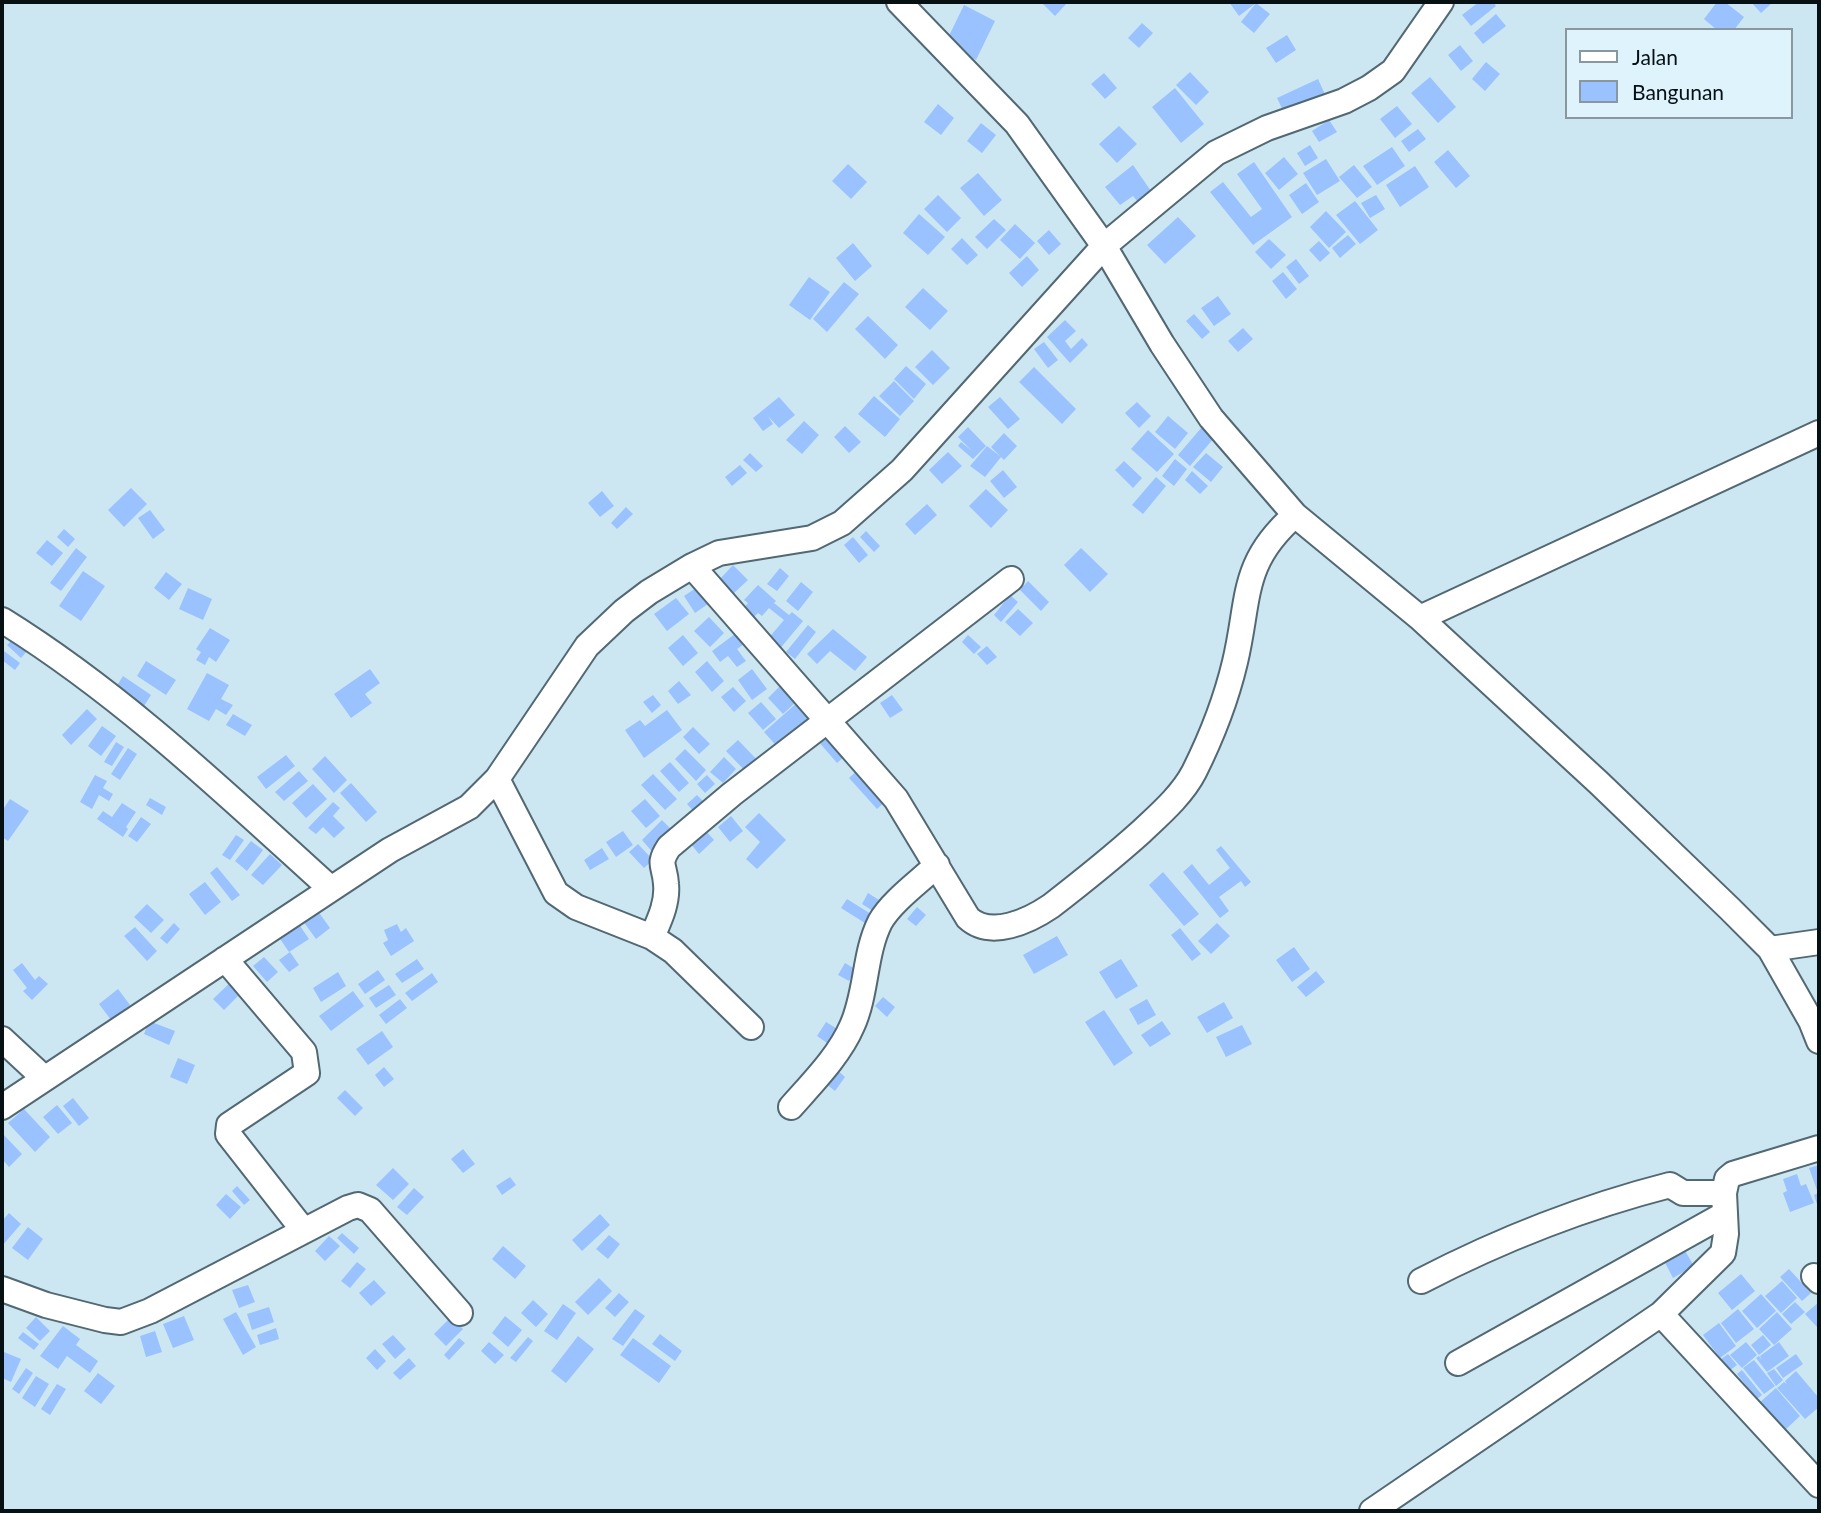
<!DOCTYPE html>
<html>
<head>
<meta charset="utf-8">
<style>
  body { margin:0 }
  #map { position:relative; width:1821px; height:1513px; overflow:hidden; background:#cde7f2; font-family:Lato,sans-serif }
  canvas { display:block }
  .frame { position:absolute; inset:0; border:4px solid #071013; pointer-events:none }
  .legend { position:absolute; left:1565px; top:28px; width:228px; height:91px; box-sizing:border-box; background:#dff3fc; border:2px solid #89989f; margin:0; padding:9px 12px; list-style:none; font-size:21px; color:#071013 }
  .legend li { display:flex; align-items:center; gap:14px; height:35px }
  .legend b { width:35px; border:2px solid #89989f }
</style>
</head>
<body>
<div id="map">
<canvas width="1821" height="1513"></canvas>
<div class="frame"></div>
<ul class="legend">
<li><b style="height:9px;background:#fff"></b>Jalan</li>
<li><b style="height:19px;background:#99c2fe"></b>Bangunan</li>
</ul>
</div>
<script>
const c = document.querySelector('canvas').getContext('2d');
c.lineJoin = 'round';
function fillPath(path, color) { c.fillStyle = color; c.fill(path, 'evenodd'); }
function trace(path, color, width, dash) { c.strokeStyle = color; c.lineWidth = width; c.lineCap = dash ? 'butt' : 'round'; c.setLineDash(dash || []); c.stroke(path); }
const building = new Path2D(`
  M1041 2H1068L1055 16Z
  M1229 2H1255L1256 3 1239 16Z
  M1479 2H1493L1496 6 1471 26 1462 15Z
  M1717 2H1725L1744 17 1734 30H1717L1704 19Z
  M1751 2H1771L1772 3 1761 13Z
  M1256 3 1270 14 1254 33 1241 22Z
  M964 5 995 21 976 60 945 44Z
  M1496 14 1506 26 1483 44 1474 33Z
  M1142 23 1153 33 1139 48 1128 38Z
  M1287 35 1296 50 1276 63 1266 48Z
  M1460 45 1473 61 1461 71 1448 55Z
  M1486 62 1500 74 1485 91 1472 79Z
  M1190 72 1209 92 1196 105 1176 85Z
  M1104 73 1117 88 1105 99 1091 84Z
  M1430 77 1456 107 1438 123 1411 93Z
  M1318 79 1328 101 1287 119 1277 98Z
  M1175 88 1204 124 1181 143 1152 107Z
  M938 104 954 118 941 135 924 122Z
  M1397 106 1412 124 1395 138 1380 119Z
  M1329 120 1337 132 1319 142 1312 131Z
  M981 123 996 135 982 153 967 141Z
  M1119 126 1137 144 1117 163 1099 144Z
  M1418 129 1426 139 1409 152 1401 141Z
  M1310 145 1318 158 1305 166 1297 153Z
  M1392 147 1405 166 1377 185 1363 166Z
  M1448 150 1470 176 1456 188 1434 162Z
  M1284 157 1298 174 1279 190 1265 173Z
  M1326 159 1340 181 1317 195 1303 173Z
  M1254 162 1292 217 1253 245 1210 192 1223 182 1251 217 1262 209 1237 174Z
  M848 164 867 182 851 199 832 181Z
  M1133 165 1151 191 1137 201 1133 196 1120 205 1105 187Z
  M1354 165 1372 187 1357 198 1339 177Z
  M1415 166 1429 187 1400 207 1386 185Z
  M978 173 1002 200 984 216 960 188Z
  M1306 183 1319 202 1302 214 1289 195Z
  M938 195 961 218 947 232 924 209Z
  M1376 195 1385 209 1370 218 1361 203Z
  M1355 201 1378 230 1360 244 1336 215Z
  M1326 211 1346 232 1329 248 1310 227Z
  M919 214 945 237 928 255 903 233Z
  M1178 217 1196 236 1165 264 1147 245Z
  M994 219 1006 230 987 249 975 237Z
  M1015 224 1035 243 1020 259 1000 240Z
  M1049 230 1061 244 1049 255 1037 241Z
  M1348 235 1356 244 1340 258 1332 248Z
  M962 238 978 255 967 265 951 249Z
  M1269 239 1286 255 1271 269 1255 252Z
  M1319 241 1330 253 1320 262 1309 250Z
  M853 243 872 266 855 281 836 258Z
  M1027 256 1039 270 1022 287 1009 273Z
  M1296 259 1309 276 1299 284 1286 267Z
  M1283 272 1297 289 1286 299 1272 281Z
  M809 277 830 292 810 320 789 305Z
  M844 282 859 294 827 332 813 319Z
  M923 288 948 311 930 330 905 307Z
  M1218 296 1231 314 1214 326 1201 308Z
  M1194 314 1210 332 1202 339 1186 321Z
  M868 316 898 345 885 359 855 329Z
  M1065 320 1076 331 1065 341 1071 349 1082 338 1088 345 1070 363 1047 337Z
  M1243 328 1253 339 1238 352 1228 341Z
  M1044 342 1058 360 1048 368 1034 349Z
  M932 350 950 368 933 385 915 367Z
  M906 366 926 384 914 399 894 379Z
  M1034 367 1076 409 1062 424 1019 382Z
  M894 381 914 401 900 416 879 396Z
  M874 396 900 419 885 437 858 414Z
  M779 397 795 415 779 428 768 416 773 424 763 431 753 418Z
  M1000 397 1020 419 1008 429 988 407Z
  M1137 402 1151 416 1139 428 1125 413Z
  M1168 416 1188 433 1175 449 1155 432Z
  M804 421 819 435 802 454 786 440Z
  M845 426 861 442 849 453 834 437Z
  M968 427 986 446 973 459 958 446 961 442 972 451 958 437Z
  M1202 427 1214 438 1190 466 1178 455Z
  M1148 430 1174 454 1157 472 1131 449Z
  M1004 433 1017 446 1004 460 991 447Z
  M987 446 1001 457 985 477 970 466Z
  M948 452 962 466 942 484 929 470Z
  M750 453 763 466 756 472 743 460Z
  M1206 453 1223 467 1211 482 1193 467Z
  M1175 459 1187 469 1174 486 1162 476Z
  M1124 461 1142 478 1133 488 1115 470Z
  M740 465 747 473 732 486 725 477Z
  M1003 470 1017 487 1004 498 990 481Z
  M1192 471 1208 486 1200 494 1185 480Z
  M1156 477 1166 486 1143 514 1132 505Z
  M131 488 147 504 124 527 108 510Z
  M986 489 1008 510 991 528 969 506Z
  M602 491 614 506 600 517 588 503Z
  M927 504 937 515 915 535 905 524Z
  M626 507 633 514 617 529 611 523Z
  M150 510 165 530 153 539 138 518Z
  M64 529 75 539 68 547 57 537Z
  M866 531 880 546 874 552 860 537Z
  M853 537 868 555 859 563 844 545Z
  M47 540 63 553 52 566 36 553Z
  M76 548 87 557 61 591 50 583Z
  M1081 548 1108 574 1090 592 1064 565Z
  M733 565 748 580 734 593 720 579Z
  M780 568 789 576 777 591 767 584Z
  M83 571 105 586 81 621 59 606Z
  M166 572 182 584 169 600 154 588Z
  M1028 581 1049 602 1041 611 1020 590Z
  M801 582 813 592 798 611 786 601Z
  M758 585 776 601 774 603 789 615 792 612 803 621 778 651 766 641 784 620 769 608 762 616 758 613 750 621 740 612 748 603 744 600Z
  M188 588 212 599 203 620 179 609Z
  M696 588 708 604 695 613 684 596Z
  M1010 595 1018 602 1001 622 994 615Z
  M676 598 689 614 667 631 654 614Z
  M1018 609 1033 623 1020 636 1005 622Z
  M709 617 724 633 710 647 694 631Z
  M808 625 816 632 795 659 786 652Z
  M210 628 230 640 216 662 209 657 205 665 196 660 201 652 196 649Z
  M833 629 867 657 855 671 830 651 817 664 807 654Z
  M739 631 747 642 737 649 746 661 737 667 728 656 720 662 712 651Z
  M683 635 698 653 683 666 668 648Z
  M968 635 981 647 974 654 962 642Z
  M13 639 27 651 21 658 7 645Z
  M987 646 997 657 987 665 977 654Z
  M4 651 20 663 15 670 2 660Z
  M146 661 176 680 166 695 137 676Z
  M707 661 724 681 712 692 695 672Z
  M370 669 380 683 365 694 372 703 351 718 334 694Z
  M752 669 767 689 752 700 738 680Z
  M207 673 229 685 221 699 233 705 226 715 216 709 209 721 187 709Z
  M123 676 151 695 144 706 116 687Z
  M679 681 691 695 678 704 668 691Z
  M781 685 797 701 783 714 768 698Z
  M733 687 746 701 734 712 721 697Z
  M653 695 661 705 652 713 643 702Z
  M892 695 903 710 890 718 880 703Z
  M761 702 776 719 763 730 748 713Z
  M798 702 816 722 782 752 764 732Z
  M87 709 97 719 71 745 62 735Z
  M667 710 682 730 644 758 625 730 640 720 645 726Z
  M233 714 252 725 245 736 226 725Z
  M102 726 116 736 101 756 88 746Z
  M693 727 710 744 699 754 683 737Z
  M827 733 846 755 837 763 818 741Z
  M738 740 763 766 751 777 726 751Z
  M116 742 124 747 112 766 104 762Z
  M128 748 137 754 120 780 111 774Z
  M685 749 706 770 696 781 675 759Z
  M286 755 295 766 266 789 257 777Z
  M325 756 347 780 334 793 312 769Z
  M724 757 736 769 723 783 710 772Z
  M670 762 689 783 679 792 660 771Z
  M861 767 889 798 877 809 849 778Z
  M299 771 308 781 284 801 275 792Z
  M653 774 677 799 665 810 641 785Z
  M95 775 107 781 103 788 113 794 109 801 99 795 92 809 80 802Z
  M707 775 715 784 705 793 697 784Z
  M351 783 377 812 366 822 340 793Z
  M313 784 327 799 306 818 292 803Z
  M697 795 708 806 698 816 687 804Z
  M150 798 166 807 162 815 146 805Z
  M10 799 29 811 8 841 2 837V811Z
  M645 799 660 816 646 828 631 811Z
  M333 802 340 808 333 816 345 828 334 838 323 827 316 834 308 828Z
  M122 803 136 812 126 827 128 829 123 837 97 819 103 811 112 817Z
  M759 813 786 840 757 869 746 859 760 842 745 827Z
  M731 816 743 831 730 842 718 827Z
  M141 817 151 824 137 842 128 836Z
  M662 820 676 834 655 855 642 840Z
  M705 830 714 840 699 854 690 843Z
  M623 831 633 845 616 857 606 842Z
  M236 835 244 840 230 860 222 855Z
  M251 841 263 850 247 871 235 861Z
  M638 844 653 860 644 868 629 852Z
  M1221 846 1251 882 1245 887 1241 881 1219 897 1229 911 1220 918 1183 872 1192 864 1209 885 1230 868 1216 850Z
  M602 848 609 859 590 870 584 860Z
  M270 854 282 865 263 885 251 875Z
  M217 867 240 895 232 901 210 873Z
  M1163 872 1199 914 1184 926 1149 885Z
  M205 882 221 902 205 915 189 894Z
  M868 893 879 900 873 911 862 904Z
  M847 899 871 914 865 923 841 908Z
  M147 904 164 920 151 933 134 917Z
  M315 907 330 928 316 939 300 917Z
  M917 907 926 915 916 926 907 919Z
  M296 920 309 939 289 952 276 933Z
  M174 923 180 929 167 944 160 938Z
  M1217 923 1230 936 1211 954 1198 941Z
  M397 924 401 932 406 928 414 941 391 956 383 943 388 940 384 930Z
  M135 927 157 951 147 961 124 936Z
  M1180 928 1201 954 1192 961 1171 935Z
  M1057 936 1068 955 1034 974 1023 955Z
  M1294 947 1310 969 1292 982 1276 960Z
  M290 952 299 965 289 972 279 960Z
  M264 957 278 972 267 982 253 966Z
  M417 959 424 969 402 983 395 974Z
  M1121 959 1138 986 1116 999 1099 972Z
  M22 963 35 980 39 976 48 984 32 1000 23 991 27 988 13 970Z
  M845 963 855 969 849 981 838 975Z
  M378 970 385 980 365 994 358 984Z
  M1316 971 1325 982 1306 997 1297 987Z
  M338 972 346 986 321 1002 313 988Z
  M432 973 438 982 412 1001 405 993Z
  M234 979 245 989 224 1010 213 999Z
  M389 985 396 995 376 1008 369 998Z
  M118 989 130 1005 111 1020 99 1004Z
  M353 991 364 1006 331 1031 319 1016Z
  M883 997 895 1007 887 1017 875 1006Z
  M400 999 407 1008 386 1024 379 1015Z
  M1147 999 1156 1015 1138 1025 1129 1009Z
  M1224 1002 1233 1018 1207 1033 1197 1017Z
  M1104 1010 1133 1053 1114 1066 1085 1022Z
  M149 1021 175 1031 169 1045 144 1034Z
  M1162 1021 1171 1034 1150 1047 1141 1035Z
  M826 1022 839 1030 830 1045 817 1036Z
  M1242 1025 1252 1044 1226 1057 1216 1037Z
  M382 1031 393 1047 368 1065 356 1049Z
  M178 1058 195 1065 187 1084 170 1077Z
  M384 1067 394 1079 384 1087 375 1075Z
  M836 1069 845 1077 835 1091 825 1083Z
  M345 1090 363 1108 355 1116 337 1098Z
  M73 1098 89 1118 79 1126 63 1106Z
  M57 1105 72 1123 58 1134 43 1117Z
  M24 1109 50 1137 35 1152 8 1123Z
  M2 1133 22 1154 9 1167 2 1159Z
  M463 1149 475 1164 463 1173 451 1159Z
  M1819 1165V1203L1817 1204 1814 1195 1818 1193 1809 1168Z
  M393 1168 409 1184 393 1200 376 1185Z
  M1797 1174 1801 1186 1806 1184 1814 1203 1790 1212 1783 1193 1787 1191 1783 1179Z
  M510 1177 516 1185 502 1195 496 1186Z
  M237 1186 250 1200 244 1205 232 1191Z
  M414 1188 424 1197 407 1215 397 1207Z
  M226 1194 241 1207 230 1219 216 1205Z
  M9 1213 21 1224 2 1246V1221Z
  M600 1214 610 1225 582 1251 572 1240Z
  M28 1227 43 1239 28 1260 12 1248Z
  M342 1233 359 1248 354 1254 337 1238Z
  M609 1235 620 1244 608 1259 596 1249Z
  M329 1236 340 1246 325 1261 315 1251Z
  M1681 1244 1694 1266 1673 1278 1661 1255Z
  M503 1246 526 1266 515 1279 492 1259Z
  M357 1262 366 1269 350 1288 341 1281Z
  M1789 1269 1811 1293 1802 1301 1780 1277Z
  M1741 1274 1755 1291 1732 1310 1718 1293Z
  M599 1278 612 1291 588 1315 575 1302Z
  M374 1280 386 1293 371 1306 359 1293Z
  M1782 1281 1797 1298 1781 1313 1765 1296Z
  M248 1285 255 1302 239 1308 232 1290Z
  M619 1293 629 1302 615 1317 605 1308Z
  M1761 1294 1776 1311 1757 1328 1742 1311Z
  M533 1300 548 1314 536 1327 521 1313Z
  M1795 1302 1805 1312 1791 1324 1782 1314Z
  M1819 1302V1325L1817 1327 1805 1314Z
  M563 1304 576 1313 557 1340 544 1331Z
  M269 1307 274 1322 252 1330 247 1314Z
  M635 1309 645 1316 623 1346 612 1339Z
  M1738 1309 1754 1329 1736 1343 1721 1323Z
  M236 1312 256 1347 243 1355 223 1319Z
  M1777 1312 1792 1329 1774 1345 1759 1329Z
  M184 1316 194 1340 173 1348 163 1324Z
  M505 1316 522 1330 508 1347 492 1333Z
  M36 1317 50 1331 40 1341 26 1328Z
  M451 1317 463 1329 446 1346 434 1334Z
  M1719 1323 1736 1346 1720 1358 1703 1335Z
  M63 1326 80 1339 76 1345 98 1361 90 1373 67 1356 58 1369 40 1356Z
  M276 1328 279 1339 260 1345 257 1335Z
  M155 1331 162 1352 146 1357 140 1336Z
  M23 1332 39 1344 34 1350 18 1338Z
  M660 1334 682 1351 675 1361 652 1344Z
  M393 1335 406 1349 395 1359 382 1344Z
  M1763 1335 1771 1345 1759 1355 1751 1345Z
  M578 1336 594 1349 566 1383 551 1371Z
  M528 1337 533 1341 516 1362 510 1358Z
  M459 1338 465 1343 449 1360 444 1355Z
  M633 1338 671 1366 659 1383 620 1355Z
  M489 1342 504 1355 495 1364 481 1351Z
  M1746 1342 1757 1355 1742 1368 1730 1355Z
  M1779 1342 1789 1356 1767 1372 1756 1358 1759 1356 1762 1360 1760 1356Z
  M375 1349 386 1361 377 1370 366 1358Z
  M4 1352 21 1359 11 1382 2 1378Z
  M1728 1354 1737 1365 1725 1374 1717 1362Z
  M1796 1354 1803 1364 1783 1378 1776 1368Z
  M409 1358 416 1366 400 1380 393 1373Z
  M1754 1360 1775 1386 1764 1394 1743 1368Z
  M26 1368 33 1373 19 1394 12 1389Z
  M1774 1369 1783 1380 1776 1386 1767 1373Z
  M1742 1370 1762 1395 1757 1399 1737 1374Z
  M1796 1371 1819 1398V1407L1805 1419 1777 1388 1784 1382 1787 1384 1785 1381Z
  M98 1373 115 1386 101 1404 84 1391Z
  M36 1376 49 1384 35 1407 22 1398Z
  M57 1384 66 1389 50 1415 41 1409Z
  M1776 1388 1800 1416 1784 1431 1759 1403Z`);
const minor = new Path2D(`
  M899 2 1017 124 1104 246 1162 344 1211 418 1295 515 1420 618 1599 783 1730 909 1770 949 1811 1021 1819 1041
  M692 566 896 799 968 918C991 939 1029 921 1051 906 1082 882 1112 858 1141 832 1160 814 1182 795 1194 772 1211 738 1226 700 1235 662 1250 599 1240 563 1295 515
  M1420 618 1819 433
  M2 620C123 695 226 794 331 889
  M497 779 556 893 576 907 652 937 673 951 751 1027
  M652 937C659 921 668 903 666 884 665 865 657 865 669 847L732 794 1011 579
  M1770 949 1819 942
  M225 959 304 1052 307 1073 229 1125 228 1134 304 1231
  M2 1039 44 1078
  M2 1107 390 850 469 807 497 779 587 646 624 611 649 592 692 566 719 553 812 538 842 523 902 470 1104 246 1216 153 1267 128 1344 101 1369 88 1393 71 1441 2
  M791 1107C813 1082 839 1056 852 1026 867 993 864 954 880 922 891 902 920 881 937 865
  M1814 1276 1819 1281
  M1421 1281C1500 1240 1584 1207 1670 1185L1683 1193H1724
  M2 1289 46 1305 105 1320 121 1322 150 1311 348 1208 358 1205 370 1210 460 1313
  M1661 1314 1819 1485
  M1458 1363 1725 1214
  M1372 1511 1661 1314 1723 1253 1726 1234 1724 1193 1727 1179 1733 1174 1819 1148`);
fillPath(building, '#99c2fe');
trace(minor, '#526872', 28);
trace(minor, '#fff', 24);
</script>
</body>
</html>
